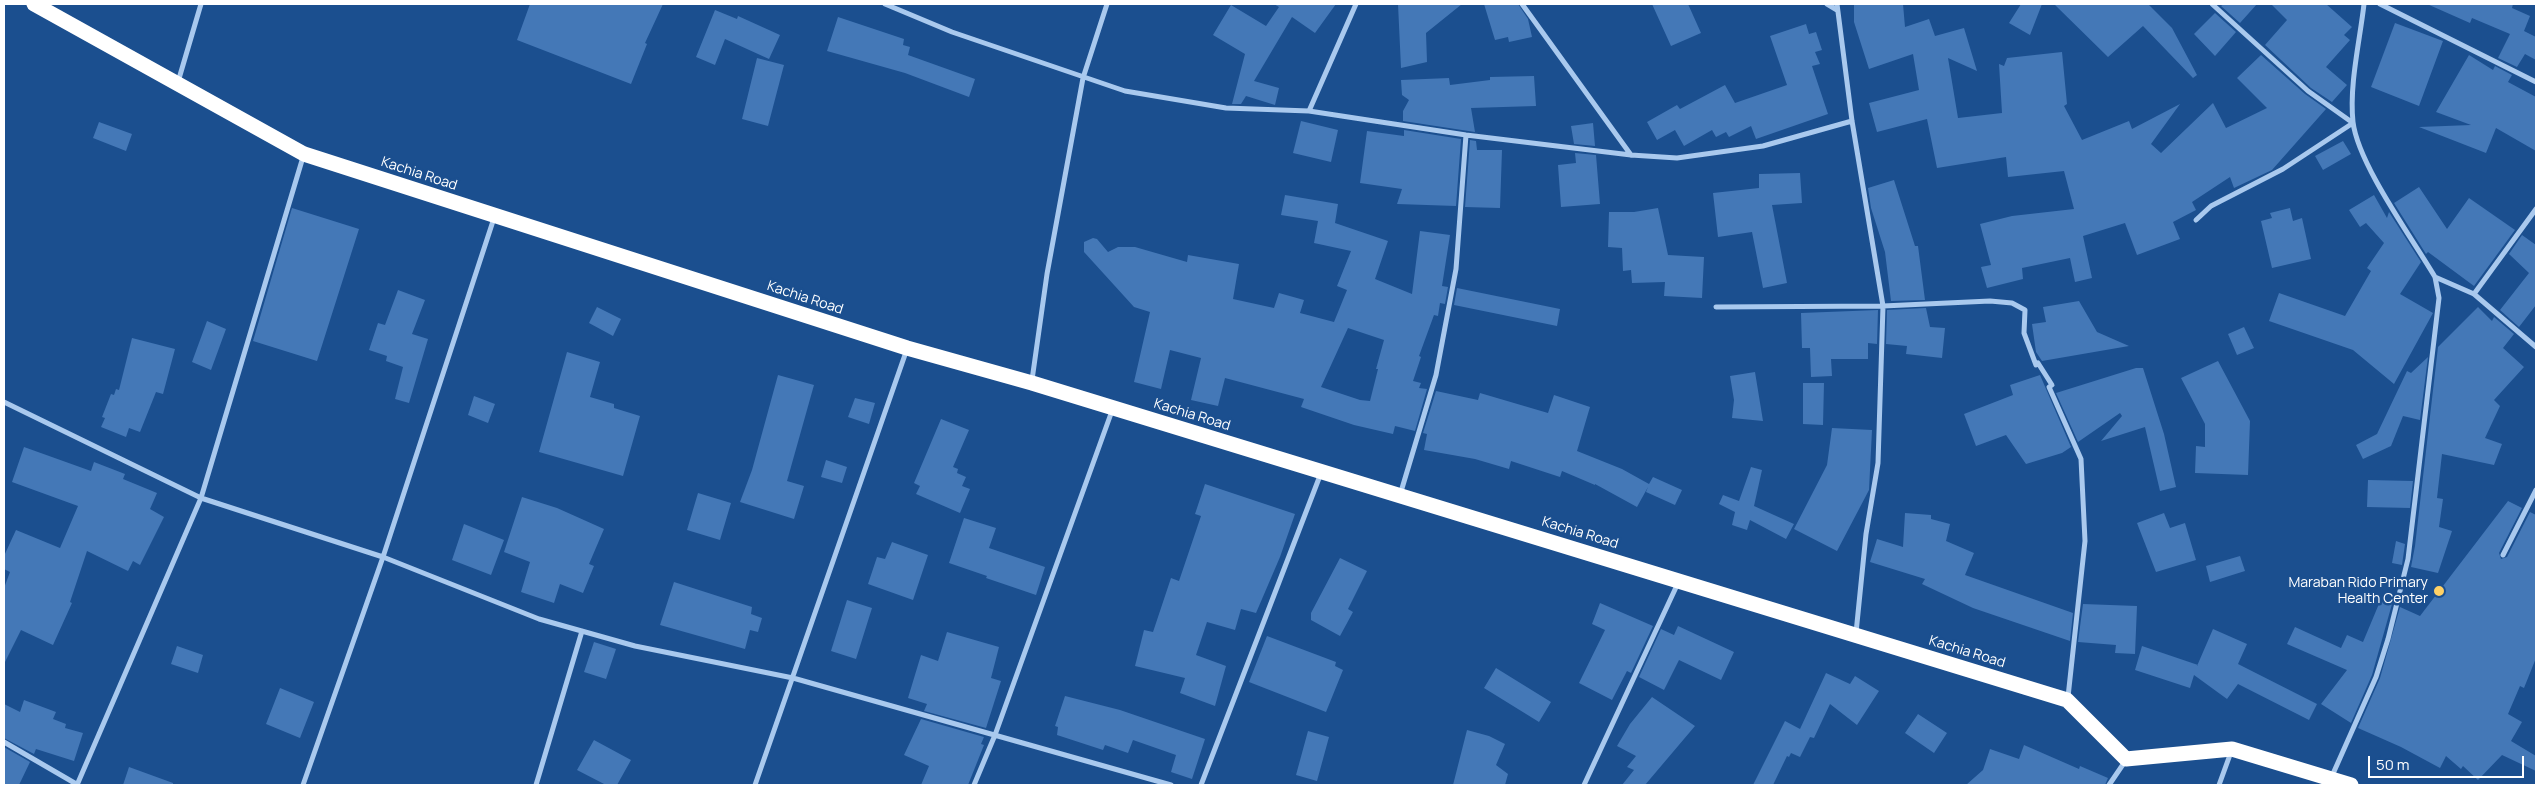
<!DOCTYPE html>
<html>
<head>
<meta charset="utf-8">
<style>
  body { margin:0 }
  #map { position:relative; width:2540px; height:789px; overflow:hidden; background:#1b4f8f; font-family:Manrope,sans-serif }
  canvas { display:block }
  .frame { position:absolute; inset:0; border:5px solid #fff; pointer-events:none }
  .scale { position:absolute; left:2368px; top:756px; width:156px; height:22px; box-sizing:border-box; border:2px solid #fff; border-top:0; padding-left:6px; font-size:15px; line-height:18px; white-space:nowrap; color:#fff; -webkit-text-stroke:4px #1b4f8f; paint-order:stroke }
</style>
</head>
<body>
<div id="map">
<canvas width="2540" height="789"></canvas>
<div class="frame"></div>
<div class="scale">50 m</div>
</div>
<script>
const c = document.querySelector('canvas').getContext('2d');
c.lineJoin = 'round';
function fillPath(path, color) { c.fillStyle = color; c.fill(path, 'evenodd'); }
function trace(path, color, width, dash) { c.strokeStyle = color; c.lineWidth = width; c.lineCap = dash ? 'butt' : 'round'; c.setLineDash(dash || []); c.stroke(path); }
function label(font, color, halo, rows, align = 'center') {
  c.font = font + ' Manrope,sans-serif'; c.lineWidth = 5; c.setLineDash([]); c.textBaseline = 'middle'; c.strokeStyle = halo; c.fillStyle = color; for (const [text, x, y, turn = 0] of rows) {
    c.save(); c.translate(x, y); c.rotate((+turn || 0) * Math.PI / 180); c.textAlign = isNaN(turn) ? turn : align; if (halo) c.strokeText(text, 0, 0); c.fillText(text, 0, 0); c.restore();
  }
}
const building = new Path2D(`
  M530 4H663L645 43 647 44 631 84 517 40Z
  M1274 4H1336L1315 33 1292 17 1254 81 1279 88 1275 105 1246 96 1241 104H1232L1245 54 1213 35 1231 5 1266 26 1279 7Z
  M1398 4H1462L1426 33 1427 62 1401 68Z
  M1484 4H1518L1528 19 1532 37 1509 42 1508 37 1495 40Z
  M1652 4H1688L1701 33 1671 46Z
  M1854 4H1903L1905 27 1929 19 1935 36 1964 28 1977 71 1948 58 1958 118 2002 113 1999 64 2004 66 2007 58 2062 52 2067 104 2064 106 2082 140 2129 121 2132 129 2180 104 2151 144 2161 153 2213 103 2226 128 2267 108 2237 78 2261 55 2305 94 2326 109 2272 170 2234 188 2230 177 2192 202 2196 210 2173 222 2180 239 2137 255 2125 223 2083 236 2092 278 2075 282 2070 258 2022 268 2023 279 1987 288 1981 267 1991 265 1980 224 2012 216 2074 209 2064 171 2008 177 2006 157 1937 168 1927 119 1877 132 1869 103 1919 90 1913 54 1869 69 1854 22Z
  M2021 4H2042L2030 35 2009 23Z
  M2054 4H2148L2172 28 2197 75 2193 78 2143 26 2108 57Z
  M2224 4H2257L2240 23 2221 6Z
  M2271 4H2326L2352 27 2344 35 2350 40 2326 67 2347 85 2332 102 2311 88 2265 45 2287 20Z
  M2427 4H2513L2512 8 2530 16 2524 31 2536 37V60L2525 54 2517 67 2498 58 2510 34 2472 18 2470 23Z
  M715 10 737 19 738 16 780 35 769 59 725 39 715 65 696 57Z
  M2215 13 2236 32 2215 56 2194 34Z
  M838 17 904 39 903 45 910 47 908 55 975 79 969 97 905 73 827 51Z
  M2395 23 2443 41 2419 106 2371 87Z
  M1806 24 1809 34 1816 32 1822 50 1815 52 1820 64 1812 66 1828 114 1756 139 1751 126 1729 137 1726 132 1716 137 1712 130 1684 146 1675 130 1657 140 1647 122 1677 105 1680 109 1725 85 1735 103 1787 85 1770 36Z
  M2469 55 2493 70 2495 66 2512 75 2508 82 2536 97V151L2496 128 2486 153 2419 127 2471 125 2436 112Z
  M757 58 784 65 768 126 742 119Z
  M1534 76 1536 106 1471 108 1475 132 1403 121V111L1409 100 1402 95 1401 80 1449 78 1450 85 1490 80V77Z
  M1301 121 1338 130 1331 162 1293 153Z
  M99 122 132 134 126 151 93 138Z
  M1593 123 1595 146 1574 144 1571 126Z
  M1404 130 1461 139 1456 206 1397 204 1402 189 1360 183 1367 131 1404 136Z
  M1470 140 1476 141 1477 150H1502L1500 208 1465 207Z
  M2343 141 2351 154 2323 170 2315 156Z
  M1575 153 1596 155 1600 204 1561 207 1558 165 1576 163Z
  M1800 173 1802 203 1772 205 1787 283 1763 288 1752 232 1718 237 1713 193 1759 188V174Z
  M1894 180 1915 246H1918L1925 300 1891 301 1885 252 1871 208 1868 188Z
  M2419 187 2447 229 2469 198 2515 230 2474 286 2428 252 2426 254 2394 203Z
  M1285 195 1338 204 1335 223 1388 241 1375 279 1412 294 1420 231 1450 235 1442 286 1448 287 1445 304 1440 303 1438 316 1434 315 1419 356 1421 357 1413 381 1421 383 1419 388 1427 389 1415 431 1395 426 1393 434 1354 425 1301 407 1304 399 1225 378 1218 406 1191 400 1201 358 1170 350 1161 389 1134 382 1150 312 1134 307 1084 252V242L1093 238 1097 239 1108 252 1118 247H1135L1187 262 1188 255 1239 264 1233 299 1274 308 1279 293 1304 300 1300 313 1334 322 1347 290 1337 286 1351 251 1314 243 1318 221 1281 215ZM1348 328 1384 340 1376 369H1378L1370 401 1360 400 1321 387Z
  M2374 195 2387 218 2389 212 2421 262 2400 294 2433 313 2394 384 2353 350 2269 321 2279 293 2345 316 2371 271 2367 268 2384 243 2366 223 2360 227 2349 210Z
  M292 208 359 229 317 361 253 341Z
  M1658 208 1668 255 1704 257 1702 298 1664 296 1665 282 1632 283 1631 270 1623 271 1622 248 1608 247 1609 212H1634Z
  M2290 208 2293 221 2302 218 2311 259 2272 268 2261 221 2272 218 2270 213Z
  M2522 235 2536 245V305L2519 327 2500 310 2529 273 2509 254Z
  M1457 288 1560 309 1557 326 1454 305Z
  M398 290 425 300 412 334 428 339 409 403 395 399 403 367 386 361 387 356 369 350 378 323 385 325Z
  M2079 301 2097 332 2129 346 2042 361 2036 352 2032 324 2046 322 2043 307Z
  M597 307 621 319 613 336 589 323Z
  M2478 307 2492 321 2494 317 2514 334 2503 348 2524 367 2494 400 2500 406 2485 438 2502 444 2494 465 2442 454 2437 498 2443 499 2439 527 2452 531 2438 573 2411 567 2415 546 2438 347Z
  M1926 308 1930 327 1945 328 1942 358 1906 354 1907 346 1886 344 1887 310Z
  M1878 310 1877 344 1868 343V359H1831L1832 376 1811 377 1810 348H1802L1801 313Z
  M207 321 226 329 211 370 192 362Z
  M2244 327 2254 348 2237 355 2228 334Z
  M132 338 175 349 163 394 156 392 140 432 129 428 126 437 101 427 105 418 102 417 111 394 114 395 116 389 119 390Z
  M567 352 600 362 590 397 614 404V408L640 416 623 476 539 452Z
  M2428 357 2420 420 2403 416 2391 446 2363 459 2356 445 2377 434 2407 371 2411 373Z
  M2218 361 2250 421 2248 475 2195 473 2196 446 2205 447V424L2181 378Z
  M2136 368H2143L2164 434 2176 487 2160 491 2145 427 2101 441 2122 416 2120 413 2078 442 2056 393Z
  M1755 372 1763 421 1732 418 1734 400 1730 376Z
  M778 375 814 385 787 481 804 486 794 519 740 502 752 470Z
  M2040 375 2071 447 2062 453 2026 464 2006 435 1976 446 1964 414 2013 395 2010 385Z
  M1803 383H1824L1823 425 1803 424Z
  M1436 391 1478 400 1480 393 1548 413 1554 395 1590 407 1577 451 1622 469 1649 484 1653 477 1682 490 1675 505 1646 492 1648 487 1637 507 1595 484V485L1562 471 1560 477 1511 461 1509 469 1475 459 1424 450 1427 434 1423 433Z
  M474 396 495 404 488 423 468 415Z
  M855 398 875 403 869 424 848 417Z
  M941 419 969 430 953 467 958 469 957 473 966 477 962 486 970 489 960 513 916 494 920 486 914 483Z
  M1832 428 1872 430 1869 490 1837 551 1794 529 1827 465Z
  M24 447 91 471 94 462 125 474 123 479 157 493 150 509 164 517 140 565 133 561 128 571 87 551 70 602 72 603 53 645 21 630 4 664V588L10 572 4 569V556L16 530 60 548 78 506 12 482Z
  M826 460 847 467 842 483 821 477Z
  M1751 467 1762 470 1754 506 1794 524 1786 539 1750 520 1747 530 1732 525 1735 512 1719 504 1723 495 1739 501Z
  M2368 480 2413 481 2410 508 2367 507Z
  M1205 484 1295 514 1280 557 1256 613 1241 609 1235 630 1207 622 1196 655 1226 666 1215 706 1180 693 1185 678 1135 666 1144 630 1153 632 1171 578 1179 581 1201 516 1195 514Z
  M698 493 731 503 720 540 687 530Z
  M522 497 557 508 604 529 589 564 594 566 583 593 560 584 554 603 521 592 530 562 504 552Z
  M2508 501 2522 508 2499 553 2501 559 2507 557 2530 512 2536 515V658L2524 688 2520 686 2508 714 2522 722 2511 741 2536 756V771L2502 755 2478 780 2463 766 2461 769 2446 756 2440 768 2401 747 2358 728 2380 678 2400 607 2420 616Z
  M1905 513 1931 515V519L1950 524 1946 541 1974 553 1965 575 2073 613 2070 641 1973 608 1922 584 1925 579 1870 562 1877 539 1903 547Z
  M2164 513 2170 528 2185 523 2196 560 2156 572 2137 523Z
  M964 518 996 528 989 548 1045 567 1036 595 986 578 987 576 949 563Z
  M464 524 504 540 491 575 452 560Z
  M2396 541 2405 544 2402 565 2392 563Z
  M892 542 928 555 913 600 868 584 877 557 885 559Z
  M2240 556 2245 571 2210 582 2206 566Z
  M1340 558 1367 571 1348 609 1353 612 1340 636 1311 620V613Z
  M674 582 752 607 751 614 762 618 758 632 750 630 745 649 660 625Z
  M2381 599 2392 604 2372 675 2351 723 2321 704 2347 670 2287 644 2295 627 2341 648 2347 635 2363 642Z
  M847 600 872 608 856 659 831 651Z
  M1600 603 1653 626 1631 673 1627 671 1612 700 1579 683 1605 630 1592 624Z
  M2083 604 2137 606 2135 654 2115 653 2116 645 2078 642Z
  M1678 626 1734 652 1721 680 1679 660 1664 690 1639 677 1661 629 1674 635Z
  M2213 629 2247 644 2238 664 2317 704 2309 720 2238 684 2227 699 2194 675 2190 688 2135 670 2142 646 2198 665 2197 666Z
  M947 632 999 647 991 678 1001 681 986 728 924 711 927 704 908 698 921 655 938 661Z
  M1267 636 1336 662 1335 666 1343 670 1326 712 1249 682Z
  M594 642 616 649 606 679 584 672Z
  M177 646 203 655 198 673 171 664Z
  M1496 668 1551 702 1539 722 1484 688Z
  M1826 673 1850 684 1855 676 1879 691 1857 725 1830 704 1814 738 1810 737 1800 757 1791 753 1789 757 1787 756 1773 785H1753L1785 721 1800 729Z
  M280 688 314 702 300 738 266 724Z
  M1065 696 1120 710 1205 739 1192 779 1171 772 1176 755 1133 740 1128 753 1105 745 1103 750 1057 735 1058 727 1055 726Z
  M1652 697 1695 726 1645 785H1622L1634 770 1627 767 1636 756 1617 746 1630 724Z
  M24 700 56 712 53 719 66 724 65 728 83 733 74 761 36 749 34 754 4 738V704L20 712Z
  M1918 714 1947 733 1934 753 1905 733Z
  M921 719 984 737 981 744 984 745 968 785H921L929 766 904 755Z
  M1467 730 1489 736 1505 744 1496 765 1508 774 1505 785H1453Z
  M1308 731 1329 737 1317 781 1296 775Z
  M594 740 631 760 617 785H606L577 770Z
  M2024 745 2079 769 2080 766 2108 778 2105 785H1966L1983 770 1990 749 2019 759Z
  M4 747 30 762 19 785H4Z
  M129 767 173 783V785H123Z`);
const street = new Path2D(`
  M885 4 952 32 1125 91 1226 108 1309 111 1466 135 1631 155 1677 158 1763 146 1852 121
  M1522 4 1631 155
  M1827 4 1837 10
  M1837 4 1852 121 1883 306 1878 463 1866 534 1856 633
  M2380 4 2536 82
  M178 82 201 4
  M1309 111 1356 4
  M2196 220 2211 206 2283 169 2353 123 2308 91 2212 4
  M2435 277 2474 294 2536 347
  M2474 294 2536 209
  M1716 307 1883 306 1990 301 2012 303 2025 310 2024 333 2036 365 2038 363 2052 385 2049 387 2081 459 2085 541 2068 697
  M1032 380 1047 274 1083 78 1107 4
  M4 402 201 498 383 557 539 619 635 646 793 678 1171 785
  M1400 495 1436 375 1456 269 1466 135
  M2503 555 2536 490
  M4 742 78 785
  M2332 776 2376 677 2388 639 2408 559 2439 298 2435 277C2412 238 2358 164 2353 122 2349 85 2360 40 2364 4
  M77 785 201 498 303 157
  M303 785 383 557 494 218
  M536 785 582 631
  M755 785 907 349
  M974 785 995 735 1113 408
  M1201 785 1321 473
  M1584 785 1678 583
  M2109 785 2126 760
  M2219 785 2231 752`);
const highway = new Path2D(`
  M34 4 304 154 907 348 1032 383 2067 700 2126 759 2232 749 2351 785`);
const markers = [
  [2439,591,6,"#ffd166"]
];
const streetNames = [
  ["Kachia Road",419,174,18],
  ["Kachia Road",805,298,18],
  ["Kachia Road",1192,415,17],
  ["Kachia Road",1580,533,17],
  ["Kachia Road",1967,652,17]
];
const poiNames = [
  ["Maraban Rido Primary",2428,583],
  ["Health Center",2428,599]
];
fillPath(building, '#4478b7');
trace(street, '#a9c9ee', 5);
trace(highway, '#fff', 15);
for (const [x, y, r, color] of markers) { const dot = new Path2D(); dot.arc(x, y, r, 0, 2 * Math.PI); c.fillStyle = color; c.fill(dot); trace(dot, '#1b4f8f', 2); }
label('14px', '#fff', '#1b4f8f', streetNames);
label('14px', '#fff', '#1b4f8f', poiNames, 'right');
</script>
</body>
</html>
